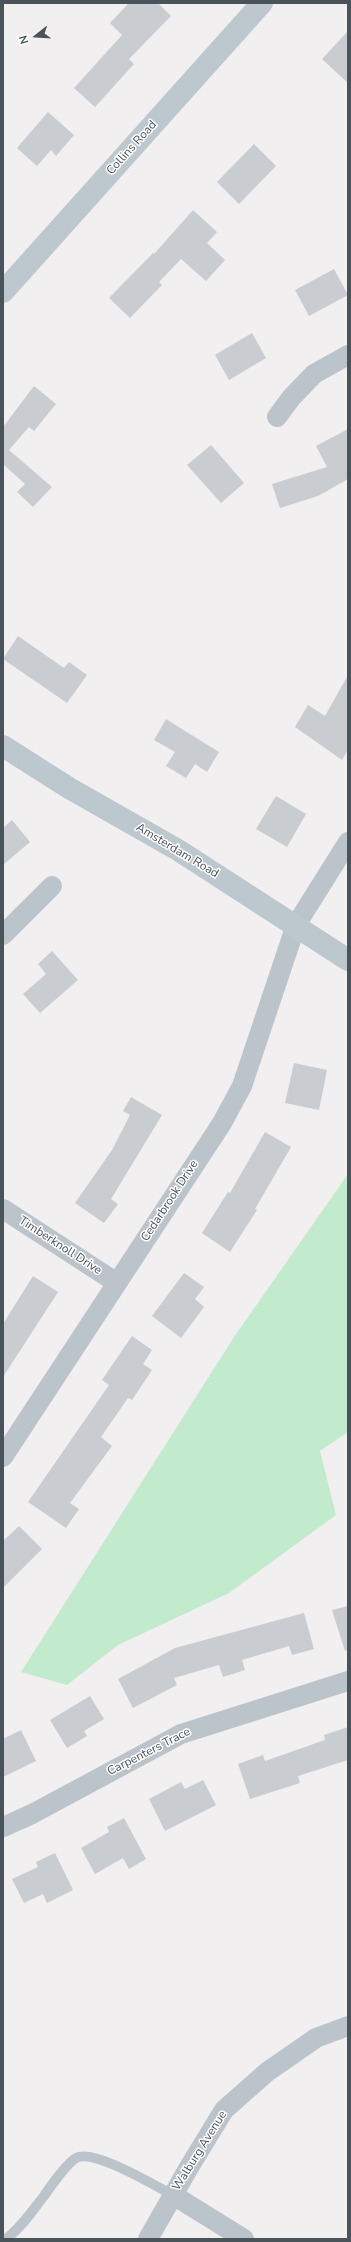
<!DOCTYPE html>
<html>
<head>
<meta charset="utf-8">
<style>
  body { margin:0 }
  #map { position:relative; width:351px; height:2242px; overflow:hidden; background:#f1efef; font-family:"Nunito Sans",sans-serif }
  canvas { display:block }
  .frame { position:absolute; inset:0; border:4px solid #49535a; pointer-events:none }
  .north { position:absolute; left:16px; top:16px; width:40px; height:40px; -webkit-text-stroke:3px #fff; paint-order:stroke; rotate:253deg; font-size:11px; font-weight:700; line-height:16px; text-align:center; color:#49535a }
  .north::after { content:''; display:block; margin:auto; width:14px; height:18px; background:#49535a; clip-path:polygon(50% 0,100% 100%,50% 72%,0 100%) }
</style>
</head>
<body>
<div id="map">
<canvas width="351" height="2242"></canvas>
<div class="frame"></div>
<div class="north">N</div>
</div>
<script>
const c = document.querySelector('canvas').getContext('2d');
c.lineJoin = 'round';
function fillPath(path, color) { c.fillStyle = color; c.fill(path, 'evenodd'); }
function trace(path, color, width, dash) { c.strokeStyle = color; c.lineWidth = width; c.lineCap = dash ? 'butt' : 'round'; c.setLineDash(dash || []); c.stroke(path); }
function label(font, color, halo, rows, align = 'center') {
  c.font = font + ' "Nunito Sans",sans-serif'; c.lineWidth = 3; c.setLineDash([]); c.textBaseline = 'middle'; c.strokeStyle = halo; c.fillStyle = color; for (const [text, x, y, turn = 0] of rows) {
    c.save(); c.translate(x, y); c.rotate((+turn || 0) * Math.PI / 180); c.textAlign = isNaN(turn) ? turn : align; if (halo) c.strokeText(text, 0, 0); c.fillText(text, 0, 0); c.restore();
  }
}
const green = new Path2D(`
  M348 1174V1432L320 1451 336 1515 229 1593 118 1645 67 1685 21 1672 234 1337Z`);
const building = new Path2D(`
  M129 3H158L171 16 129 59 134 64 95 107 74 88 122 35 110 23Z
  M348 31V83L322 59Z
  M48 112 74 135 56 156 51 150 37 166 17 148Z
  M254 144 276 166 239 204 217 182Z
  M193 210 217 232 207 243 225 260 206 281 181 259 159 282 162 285 130 318 109 298 153 253 154 254Z
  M334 269 348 295 309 316 295 290Z
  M252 333 266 358 229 380 215 355Z
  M34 386 56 404 34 431 29 427 9 450 52 487 33 507 17 492 25 484 3 464V427Z
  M348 429V479L318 496 280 508 272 484 327 467 316 446Z
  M211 445 244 483 221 503 187 465Z
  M18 636 64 668 69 662 87 675 67 703 3 659Z
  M348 675V750L342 760 295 727 308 705 325 716Z
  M166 719 219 752 207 772 195 764 186 778 166 766 175 752 154 740Z
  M276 796 306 814 287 847 256 829Z
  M12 820 30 842 3 865V828Z
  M52 951 78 980 40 1013 23 994 46 974 38 964Z
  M294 1063 327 1070 319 1110 285 1103Z
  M131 1097 162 1115 111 1199 118 1204 104 1223 75 1203 112 1150 130 1115 123 1111Z
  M265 1132 291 1147 255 1209 257 1210 230 1252 202 1233 228 1192 230 1193Z
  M184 1273 204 1287 195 1299 204 1307 181 1338 152 1316Z
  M33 1276 58 1292 3 1377V1324Z
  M132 1336 152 1350 143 1364 152 1370 132 1400 128 1398 101 1437 112 1446 70 1503 79 1509 66 1528 28 1502 109 1385 102 1380Z
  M19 1526 42 1549 3 1588V1541Z
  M348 1606V1650L345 1651 332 1610Z
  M304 1613 314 1649 292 1655 289 1646 242 1660 245 1670 223 1677 219 1665 174 1678 177 1685 133 1708 118 1679 175 1648Z
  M90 1696 104 1719 84 1731 87 1736 67 1748 50 1720Z
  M348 1727V1760L298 1776 300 1783 250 1799 238 1764 263 1755 265 1761 325 1740 324 1735Z
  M21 1730 36 1761 3 1777V1739Z
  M203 1780 216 1805 165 1831 149 1799 181 1782 185 1789Z
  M124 1818 146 1859 129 1869 123 1858 95 1874 81 1848 109 1832 107 1827Z
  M55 1853 73 1890 47 1903 43 1894 24 1903 12 1879 38 1867 36 1862Z`);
const lane = new Path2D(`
  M6 2239C22 2227 32 2211 44 2196 51 2186 65 2165 76 2158 93 2148 155 2186 173 2195`);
const street = new Path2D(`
  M277 417 291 398 314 374 348 355
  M3 935 52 886
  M3 1209 117 1283
  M3 1457 222 1123 242 1086 296 925 348 842
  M3 1827 32 1814 181 1734 348 1681
  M173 2195 244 2239
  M148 2239 188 2169 224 2110 267 2072 316 2038 348 2026`);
const secondary = new Path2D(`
  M3 292 262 3
  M3 746 69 788 178 850 348 960`);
const streetNames = [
  ["Collins Road",132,148,-48],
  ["Amsterdam Road",177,851,31],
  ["Cedarbrook Drive",170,1201,-57],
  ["Timberknoll Drive",60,1246,33],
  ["Carpenters Trace",149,1752,-27],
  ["Walburg Avenue",200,2151,-58]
];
fillPath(green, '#c2eacd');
fillPath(building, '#c9ccd1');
trace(lane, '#bbc4ca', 10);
trace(street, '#bbc4ca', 20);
trace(secondary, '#bcc7ce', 22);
label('12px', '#49535a', '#fff', streetNames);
</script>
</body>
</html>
